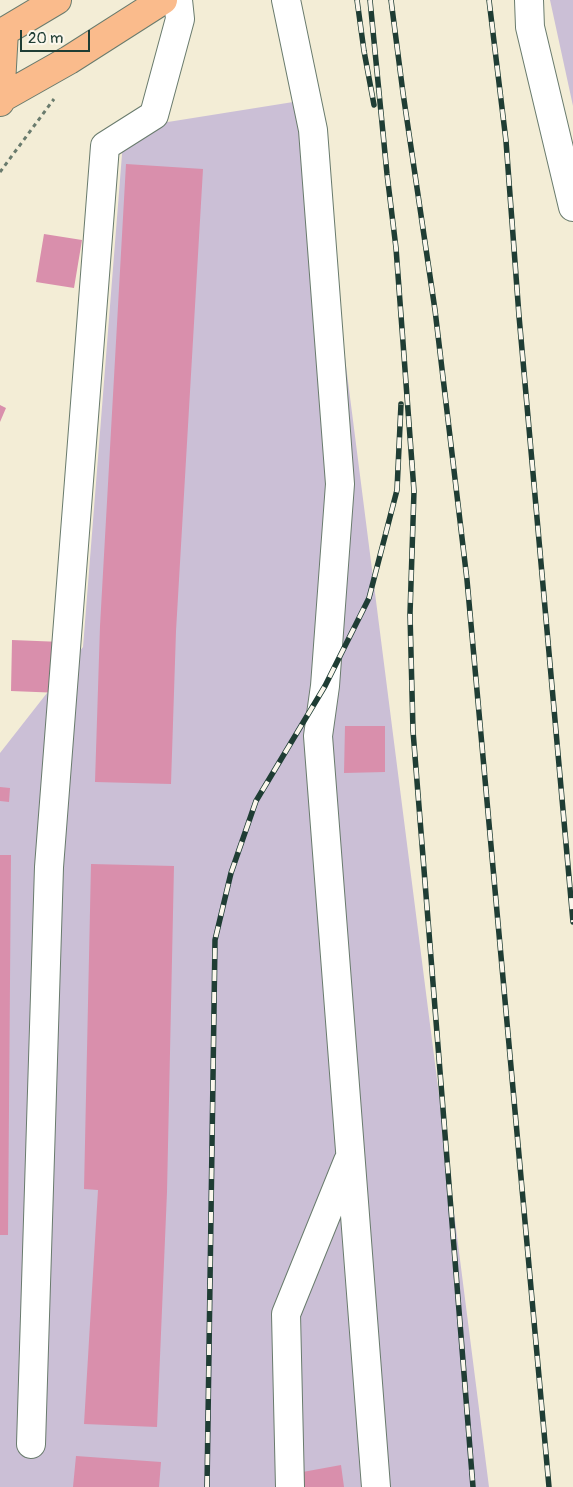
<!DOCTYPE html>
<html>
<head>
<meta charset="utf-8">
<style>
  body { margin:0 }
  #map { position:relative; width:573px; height:1487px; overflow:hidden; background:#f3edd6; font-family:Pangolin,sans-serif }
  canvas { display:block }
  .scale { position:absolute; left:20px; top:30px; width:70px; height:22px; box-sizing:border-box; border:2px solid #1f3d34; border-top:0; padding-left:6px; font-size:15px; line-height:18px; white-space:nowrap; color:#1f3d34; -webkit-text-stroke:4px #fbf7ec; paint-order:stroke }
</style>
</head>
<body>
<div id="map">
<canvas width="573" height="1487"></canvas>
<div class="scale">20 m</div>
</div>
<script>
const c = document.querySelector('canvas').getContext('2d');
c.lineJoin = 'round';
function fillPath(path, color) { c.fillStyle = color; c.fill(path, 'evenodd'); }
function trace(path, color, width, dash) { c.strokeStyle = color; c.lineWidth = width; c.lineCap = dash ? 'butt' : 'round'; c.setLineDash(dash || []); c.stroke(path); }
const industrial = new Path2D(`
  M550 0H573V106Z
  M312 99 489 1487H0V753L83 647 124 129Z`);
const building = new Path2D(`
  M126 164 203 169 176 631 171 784 95 782 100 626Z
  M44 234 82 240 74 288 36 282Z
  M0 405 6 408 0 422Z
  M12 640 62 642 61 693 11 691Z
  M345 726H385V772L344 773Z
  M0 787 10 788 9 802 0 801Z
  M0 855H11L8 1235H0Z
  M91 864 174 866 167 1192 157 1427 84 1424 98 1190 84 1189Z
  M76 1456 161 1462 159 1487H73Z
  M341 1465 344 1487H300L297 1473Z`);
const path = new Path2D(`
  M0 172 54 99`);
const minor = new Path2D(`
  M286 0 313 130 340 484 325 686 318 736 376 1487
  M529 0 530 27 573 207
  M31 1444 49 867 105 146 154 115 180 19 178 0
  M290 1487 286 1314 348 1161`);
const major = new Path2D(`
  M0 34 57 0
  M0 99 69 60 163 0
  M0 102 4 31`);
const rail = new Path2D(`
  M357 0 364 51 374 105
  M370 0 387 174 396 248 414 491 410 614 413 731 473 1487
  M391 0 403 93 435 310 467 580 549 1487
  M489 0 506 141 519 316 573 922
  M207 1487 215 940 231 873 256 801 325 686 369 598 397 490 401 404`);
fillPath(industrial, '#cbbfd6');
fillPath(building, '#d98fac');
trace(minor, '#697b6d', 30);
trace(major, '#697b6d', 30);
trace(path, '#697b6d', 3, [4, 4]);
trace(minor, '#fff', 28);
trace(major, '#fabb8c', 28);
trace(rail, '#1f3d34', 5.5);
trace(rail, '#fbf7ec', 4, [11]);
</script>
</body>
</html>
